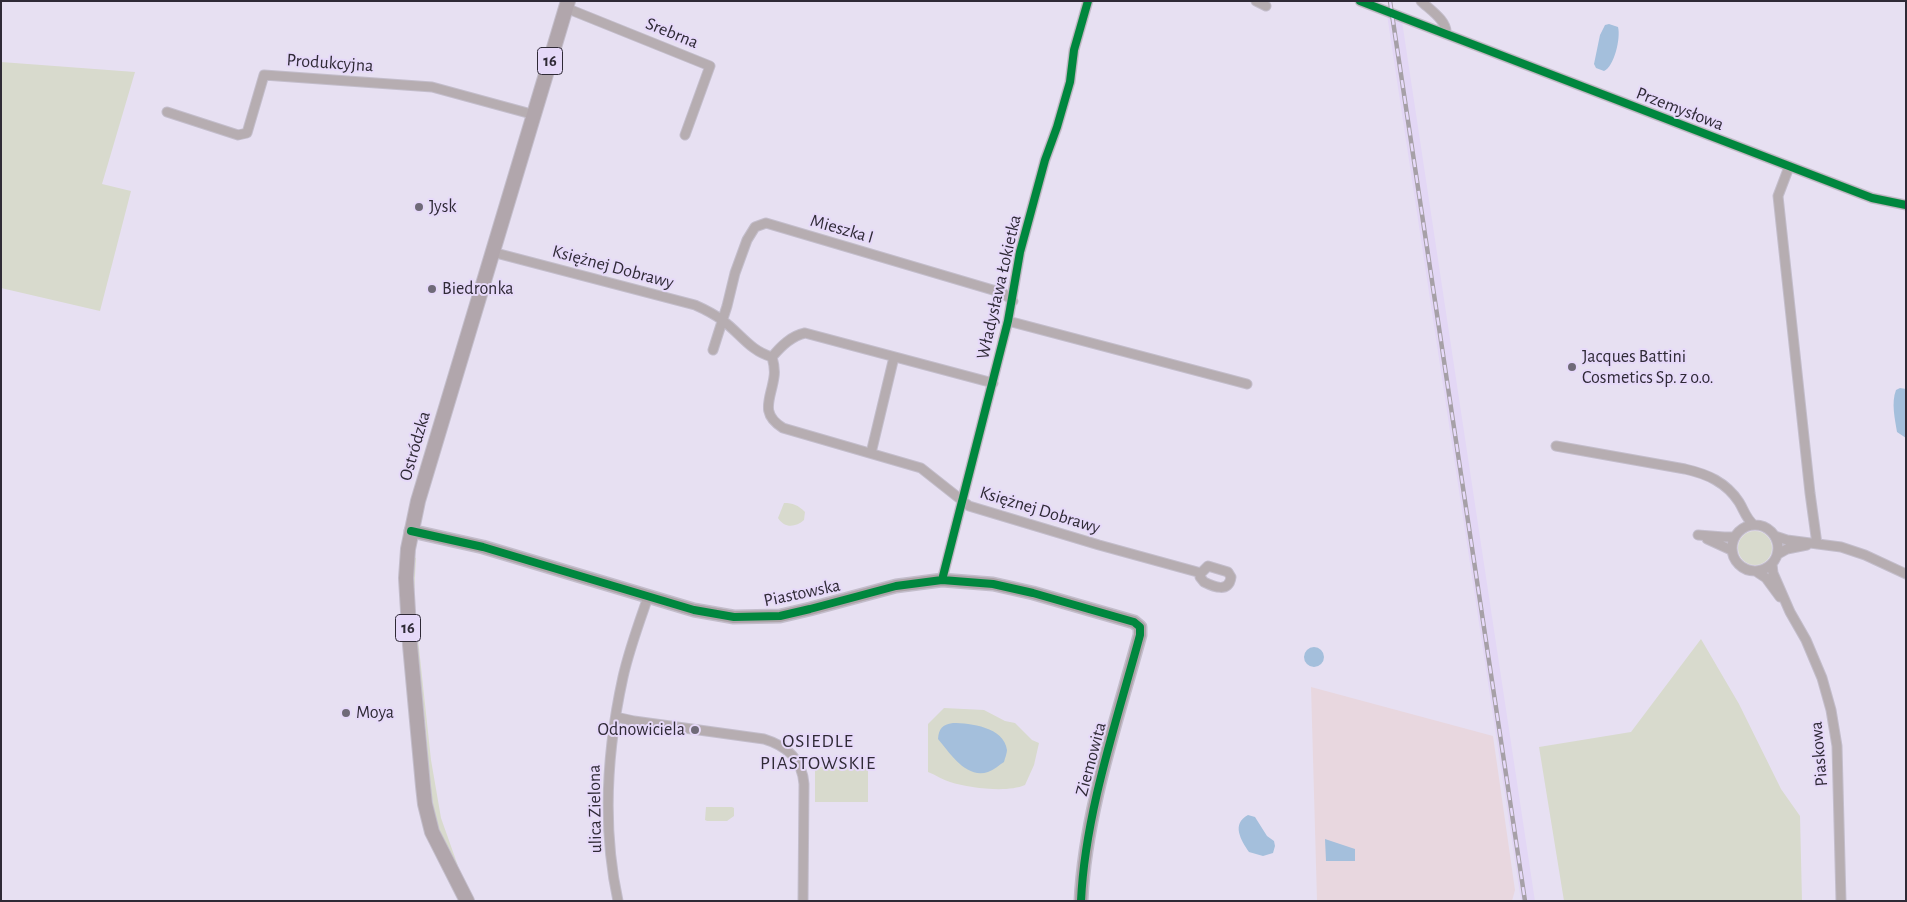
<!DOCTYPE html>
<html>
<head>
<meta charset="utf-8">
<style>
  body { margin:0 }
  #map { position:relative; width:1907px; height:902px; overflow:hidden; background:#e7e0f2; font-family:"Alegreya Sans",sans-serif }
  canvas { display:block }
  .frame { position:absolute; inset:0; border:2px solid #2f2a36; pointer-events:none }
</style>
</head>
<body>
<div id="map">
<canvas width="1907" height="902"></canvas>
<div class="frame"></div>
</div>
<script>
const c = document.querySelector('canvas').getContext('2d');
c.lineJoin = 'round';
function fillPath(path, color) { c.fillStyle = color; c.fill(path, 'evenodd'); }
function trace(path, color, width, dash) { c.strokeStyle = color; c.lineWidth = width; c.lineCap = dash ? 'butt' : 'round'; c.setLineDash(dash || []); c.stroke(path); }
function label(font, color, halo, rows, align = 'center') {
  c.font = font + ' "Alegreya Sans",sans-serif'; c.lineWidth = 4; c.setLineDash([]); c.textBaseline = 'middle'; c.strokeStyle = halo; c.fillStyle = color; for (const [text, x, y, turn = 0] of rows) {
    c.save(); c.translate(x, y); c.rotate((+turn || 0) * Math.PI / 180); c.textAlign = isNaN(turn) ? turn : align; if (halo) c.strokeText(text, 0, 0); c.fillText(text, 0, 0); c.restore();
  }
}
const industrial = new Path2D(`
  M1311 687 1493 736 1515 890 1512 901H1317Z`);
const built = new Path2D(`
  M1387 15 1402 21 1535 901H1521Z`);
const green = new Path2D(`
  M1 62 135 72 102 184 131 191 100 311 1 288Z
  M784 503C793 503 798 505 805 512L804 520C796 527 785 529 778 518Z
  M1738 548a17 17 0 1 1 34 0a17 17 0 1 1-34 0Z
  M414 557 416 558 414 594 416 620 431 760 441 818 458 866C427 830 430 764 425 720 419 666 407 611 414 557Z
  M1701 639 1739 704 1781 789 1800 816 1802 901H1564L1539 747 1631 732Z
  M944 708 984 710 1005 721 1015 723 1032 740 1039 743 1034 765 1025 785C1007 793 970 788 950 782 943 780 936 775 928 772V724Z
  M815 767H868V802H815Z
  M706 807H732L734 808V816L727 821H707L705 820Z`);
const water = new Path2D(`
  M1609 24 1618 27C1621 38 1614 67 1604 71L1596 68 1594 64 1600 35 1605 25Z
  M1900 388 1906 389V438L1897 432C1895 419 1891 403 1896 390Z
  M1304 657a10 10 0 1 1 20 0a10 10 0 1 1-20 0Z
  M953 723C970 723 1004 727 1007 750 1007 753 1005 758 1004 762 999 765 994 770 988 772 966 779 950 753 938 739 939 728 942 725 953 723Z
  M1248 815 1255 817 1267 836 1274 841 1275 846 1273 853 1263 856 1249 852C1241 840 1231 824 1248 815Z
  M1325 839 1355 849V861H1326Z`);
const street = new Path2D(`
  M1256 1 1266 6
  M1360 1 1872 198 1906 205
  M1421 1C1429 9 1448 21 1446 34
  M566 8 710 66 685 135
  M167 112 238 135 247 133 264 75 432 87 535 115
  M1789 167 1778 196 1810 493 1817 544
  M492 252 695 305C704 309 714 314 722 320 740 333 750 351 772 357
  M1008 321 1247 384
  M713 350 727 306 735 273 747 240 755 227 766 223 1003 293 1013 301
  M772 357C774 364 775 371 774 377 771 399 759 413 783 428L921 468 969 506 1099 545 1201 573
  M772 357C781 346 791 336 805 333L993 383
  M1556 446 1685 469C1707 474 1726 482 1739 502 1744 510 1746 519 1754 525
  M871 453 894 357
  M1732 548a23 23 0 1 1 46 0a23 23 0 1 1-46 0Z
  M1698 535 1724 537H1735
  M1775 536 1787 540 1841 547 1865 555 1906 574
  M1707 539 1731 550
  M1778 554 1787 549 1807 545
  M1772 564 1773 573 1790 612 1806 640 1822 678 1831 710 1837 746 1841 901
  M1208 566 1228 572 1231 577C1229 593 1214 587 1204 582L1200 577 1201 573Z
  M1757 572 1766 578 1780 597
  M942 580 1008 321 1020 252 1045 160 1057 127 1070 82 1074 50 1088 1
  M616 717 634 721 764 739C787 746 802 759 804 784L803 901
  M618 901C602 827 607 750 623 677 629 650 639 623 648 597`);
const secondary = new Path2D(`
  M411 531 483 547 694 610 734 617 780 616 810 609 896 586 942 580 993 584 1033 593 1134 622 1140 627V635C1117 720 1085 813 1081 901`);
const primary = new Path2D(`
  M467 901 432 832 425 804 423 786 410 645 406 578 408 549 418 501 568 1`);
const rail = new Path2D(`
  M1390 1 1525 901`);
const cycleway = new Path2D(`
  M1360 1 1872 198 1906 205
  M411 531 483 547 694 610 734 617 780 616 810 609 896 586 942 580 993 584 1033 593 1134 622 1140 627V635C1117 720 1085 813 1081 901
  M942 580 1008 321 1020 252 1045 160 1057 127 1070 82 1074 50 1088 1`);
const markers = [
  [419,207,5,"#6f6a78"],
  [432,289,5,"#6f6a78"],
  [1572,367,5,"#6f6a78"],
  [346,713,5,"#6f6a78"],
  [695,730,5,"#6f6a78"]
];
const shields = [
  [550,61,25],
  [408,628,25]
];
const shieldNames = [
  ["16",550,61],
  ["16",408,628]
];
const streetNames = [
  ["Srebrna",672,33,22],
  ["Produkcyjna",330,63,4],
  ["Przemysłowa",1680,109,21],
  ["Mieszka I",842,229,16],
  ["Księżnej Dobrawy",613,267,15],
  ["Władysława Łokietka",999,287,-77],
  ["Ostródzka",415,446,-74],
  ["Księżnej Dobrawy",1040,510,17],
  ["Piastowska",802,593,-12],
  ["Piaskowa",1819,754,-95],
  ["Ziemowita",1091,759,-75],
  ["ulica Zielona",595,809,-91]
];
const poiNames = [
  ["Jysk",429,207],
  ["Biedronka",442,289],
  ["Jacques Battini",1582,357],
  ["Cosmetics Sp. z o.o.",1582,378],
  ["Moya",356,713],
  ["Odnowiciela",685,730,"right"]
];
const neighbourhoodNames = [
  ["OSIEDLE",818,741],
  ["PIASTOWSKIE",818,763]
];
fillPath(industrial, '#e8d7df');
fillPath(built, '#e3d7f5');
fillPath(green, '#d8dacd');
fillPath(water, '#a4bfdc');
trace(street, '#c3bdcb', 11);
trace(secondary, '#c3bdcb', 15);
trace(primary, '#c3bdcb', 16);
trace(street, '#b6adb1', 9);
trace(secondary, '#ada3a8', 12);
trace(primary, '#b1a6ac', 14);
trace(rail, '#a6a0a7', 4.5);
trace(rail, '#e6d9f9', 2.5, [8]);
trace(cycleway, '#00873e', 8);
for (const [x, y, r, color] of markers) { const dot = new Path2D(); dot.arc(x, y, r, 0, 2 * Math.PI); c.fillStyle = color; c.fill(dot); trace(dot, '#e6d9f9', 2); }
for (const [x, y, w] of shields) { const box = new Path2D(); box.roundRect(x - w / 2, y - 13.5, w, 27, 4); c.fillStyle = '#e6d9f9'; c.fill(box); trace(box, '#2f2a36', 1); }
label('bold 16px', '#2f2a36', null, shieldNames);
label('18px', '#2f2a36', '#e6d9f9', streetNames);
label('18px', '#2f2a36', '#e6d9f9', poiNames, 'left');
c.letterSpacing = '1px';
label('19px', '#2f2a36', '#e6d9f9', neighbourhoodNames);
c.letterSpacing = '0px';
</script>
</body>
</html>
